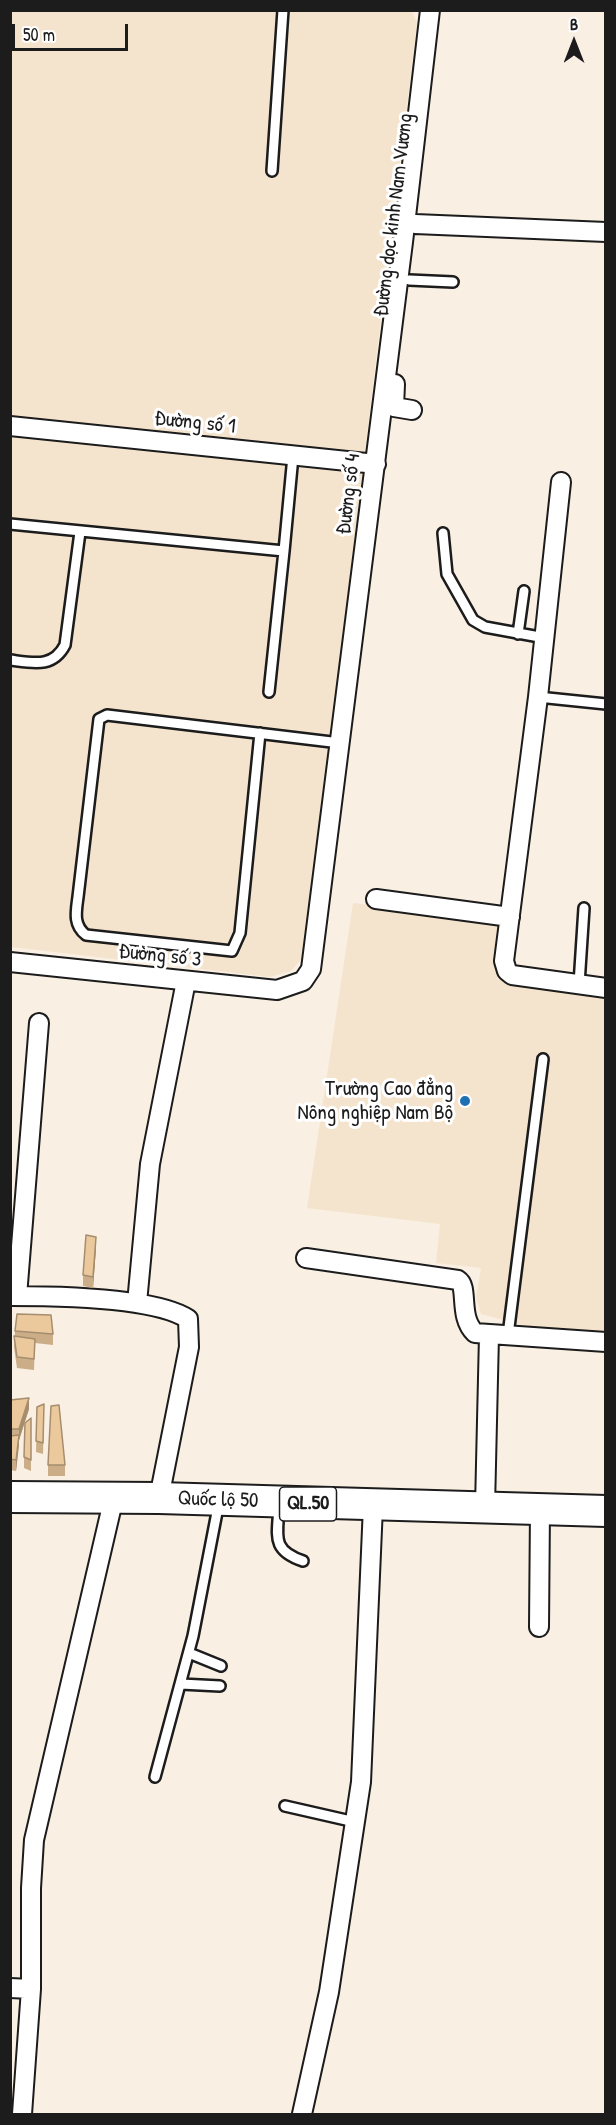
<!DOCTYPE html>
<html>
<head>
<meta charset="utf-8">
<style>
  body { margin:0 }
  #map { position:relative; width:616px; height:2125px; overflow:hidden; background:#f9efe2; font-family:"Patrick Hand",sans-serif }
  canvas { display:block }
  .frame { position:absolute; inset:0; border:12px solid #1c1c1c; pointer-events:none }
  .north { position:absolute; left:544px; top:12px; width:60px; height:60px; -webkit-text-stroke:4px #fff; paint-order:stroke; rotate:0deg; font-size:16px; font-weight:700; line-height:24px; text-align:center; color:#1c1c1c }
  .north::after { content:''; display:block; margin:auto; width:21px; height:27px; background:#1c1c1c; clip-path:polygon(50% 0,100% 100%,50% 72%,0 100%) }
  .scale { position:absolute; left:12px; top:24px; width:116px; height:27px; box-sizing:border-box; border:3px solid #1c1c1c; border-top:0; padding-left:8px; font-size:18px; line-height:21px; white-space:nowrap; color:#1c1c1c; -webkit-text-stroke:4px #fff; paint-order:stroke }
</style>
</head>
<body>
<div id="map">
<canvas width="616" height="2125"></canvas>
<div class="frame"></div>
<div class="north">B</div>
<div class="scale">50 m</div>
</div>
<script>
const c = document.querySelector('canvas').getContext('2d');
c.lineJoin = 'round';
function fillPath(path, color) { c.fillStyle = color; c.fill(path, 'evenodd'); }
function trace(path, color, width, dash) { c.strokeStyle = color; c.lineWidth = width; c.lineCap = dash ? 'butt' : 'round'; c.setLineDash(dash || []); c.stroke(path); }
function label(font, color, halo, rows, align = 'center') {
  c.font = font + ' "Patrick Hand",sans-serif'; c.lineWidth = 6; c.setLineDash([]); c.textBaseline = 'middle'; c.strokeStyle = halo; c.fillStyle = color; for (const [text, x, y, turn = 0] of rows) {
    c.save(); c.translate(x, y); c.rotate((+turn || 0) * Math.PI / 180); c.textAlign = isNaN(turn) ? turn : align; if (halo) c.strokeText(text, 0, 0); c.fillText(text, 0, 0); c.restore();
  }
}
const built = new Path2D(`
  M11 11H412L417 23 306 937 303 957 291 971 270 977 11 947Z
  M353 903 504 921 497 979 605 993V1333L537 1329 481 1314 476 1298 481 1268 436 1263 440 1224 307 1208Z`);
const service = new Path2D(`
  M272 171 283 10
  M409 280 453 282
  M10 524 284 551 269 692
  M443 533 447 574 473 620 485 627 545 638
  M284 551 293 456
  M518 634 524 591
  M10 660C34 663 53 668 65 645L80 532
  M538 697 606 704
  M260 733 240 933 232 951 86 935C73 925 76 912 78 897L99 719 107 715 340 743
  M579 984 584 908
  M508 1335 543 1059
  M279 1505C278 1535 270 1550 303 1561
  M189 1653 221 1666
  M181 1684 220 1686
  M155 1777 193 1636 219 1502
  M285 1806 355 1822`);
const minor = new Path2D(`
  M415 224 606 232
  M395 384 394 407 412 410
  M10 426 376 464
  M561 482 538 697 504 961 507 971 512 975 606 988
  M376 899 510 917
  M10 962 277 990 303 981 311 969 403 242 430 10
  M306 1258 458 1280C469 1287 458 1317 475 1333L606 1342
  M10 1296C52 1296 155 1297 188 1319L189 1347 159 1498
  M17 1296 39 1023
  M137 1303 150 1164 186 981
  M485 1507 489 1335
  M539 1627 540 1509
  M10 1988 31 1989
  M22 2114 31 1989V1888L34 1840 114 1497
  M302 2114 329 1992 361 1782 373 1506`);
const trunk = new Path2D(`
  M10 1497 159 1498 606 1511`);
const wall = new Path2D(`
  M96 1248 93 1288 83 1286V1275Z
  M15 1331 53 1334V1345L35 1343 34 1370 17 1368 14 1347Z
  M10 1400 29 1409 19 1440 16 1471 10 1470Z
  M37 1407 44 1415 43 1454 36 1452Z
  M24 1457 31 1460V1471L24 1468Z
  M48 1465H65V1476H48Z`);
const shadedWall = new Path2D(`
  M96 1237V1248L93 1288V1277Z
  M29 1398V1409L19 1440V1429Z
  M19 1435V1446L16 1471V1460Z`);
const building = new Path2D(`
  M86 1235 96 1237 93 1277 83 1275Z
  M17 1314 51 1315 53 1334 15 1331Z
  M14 1336 35 1339 34 1359 17 1357Z
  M29 1398 19 1429H10V1400Z
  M44 1404 43 1443 36 1441 37 1407Z
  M59 1405 65 1465H48L51 1406Z
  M31 1418V1460L24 1457 25 1423Z
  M19 1435 16 1460 10 1459V1436Z`);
const markers = [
  [465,1101,6,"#1f6fb2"]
];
const shields = [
  [308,1504,57]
];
const shieldNames = [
  ["QL.50",308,1504]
];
const streetNames = [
  ["Đường dọc kinh Nam Vương",394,215,-83],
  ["Đường số 1",195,423,6],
  ["Đường số 4",349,494,-83],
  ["Đường số 3",160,956,6],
  ["Quốc lộ 50",218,1500,2]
];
const poiNames = [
  ["Trường Cao đẳng",453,1089],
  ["Nông nghiệp Nam Bộ",453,1113]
];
fillPath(built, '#f5e4cd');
trace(service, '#1c1c1c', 14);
trace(minor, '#1c1c1c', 22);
trace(trunk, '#1c1c1c', 34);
trace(service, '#fff', 9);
trace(minor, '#fff', 18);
trace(trunk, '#fff', 30);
fillPath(wall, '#cbad87');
fillPath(shadedWall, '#a58d6e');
fillPath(building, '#ecc99d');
trace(building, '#a58d6e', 1.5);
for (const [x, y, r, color] of markers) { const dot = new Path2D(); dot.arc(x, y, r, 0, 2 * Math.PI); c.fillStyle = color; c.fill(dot); trace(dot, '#fff', 2); }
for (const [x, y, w] of shields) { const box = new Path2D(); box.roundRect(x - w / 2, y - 17, w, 34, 4.5); c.fillStyle = '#fff'; c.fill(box); trace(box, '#1c1c1c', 1.5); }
label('bold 20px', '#1c1c1c', null, shieldNames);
label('21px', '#1c1c1c', '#fff', streetNames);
label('21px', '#1c1c1c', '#fff', poiNames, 'right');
</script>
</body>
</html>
